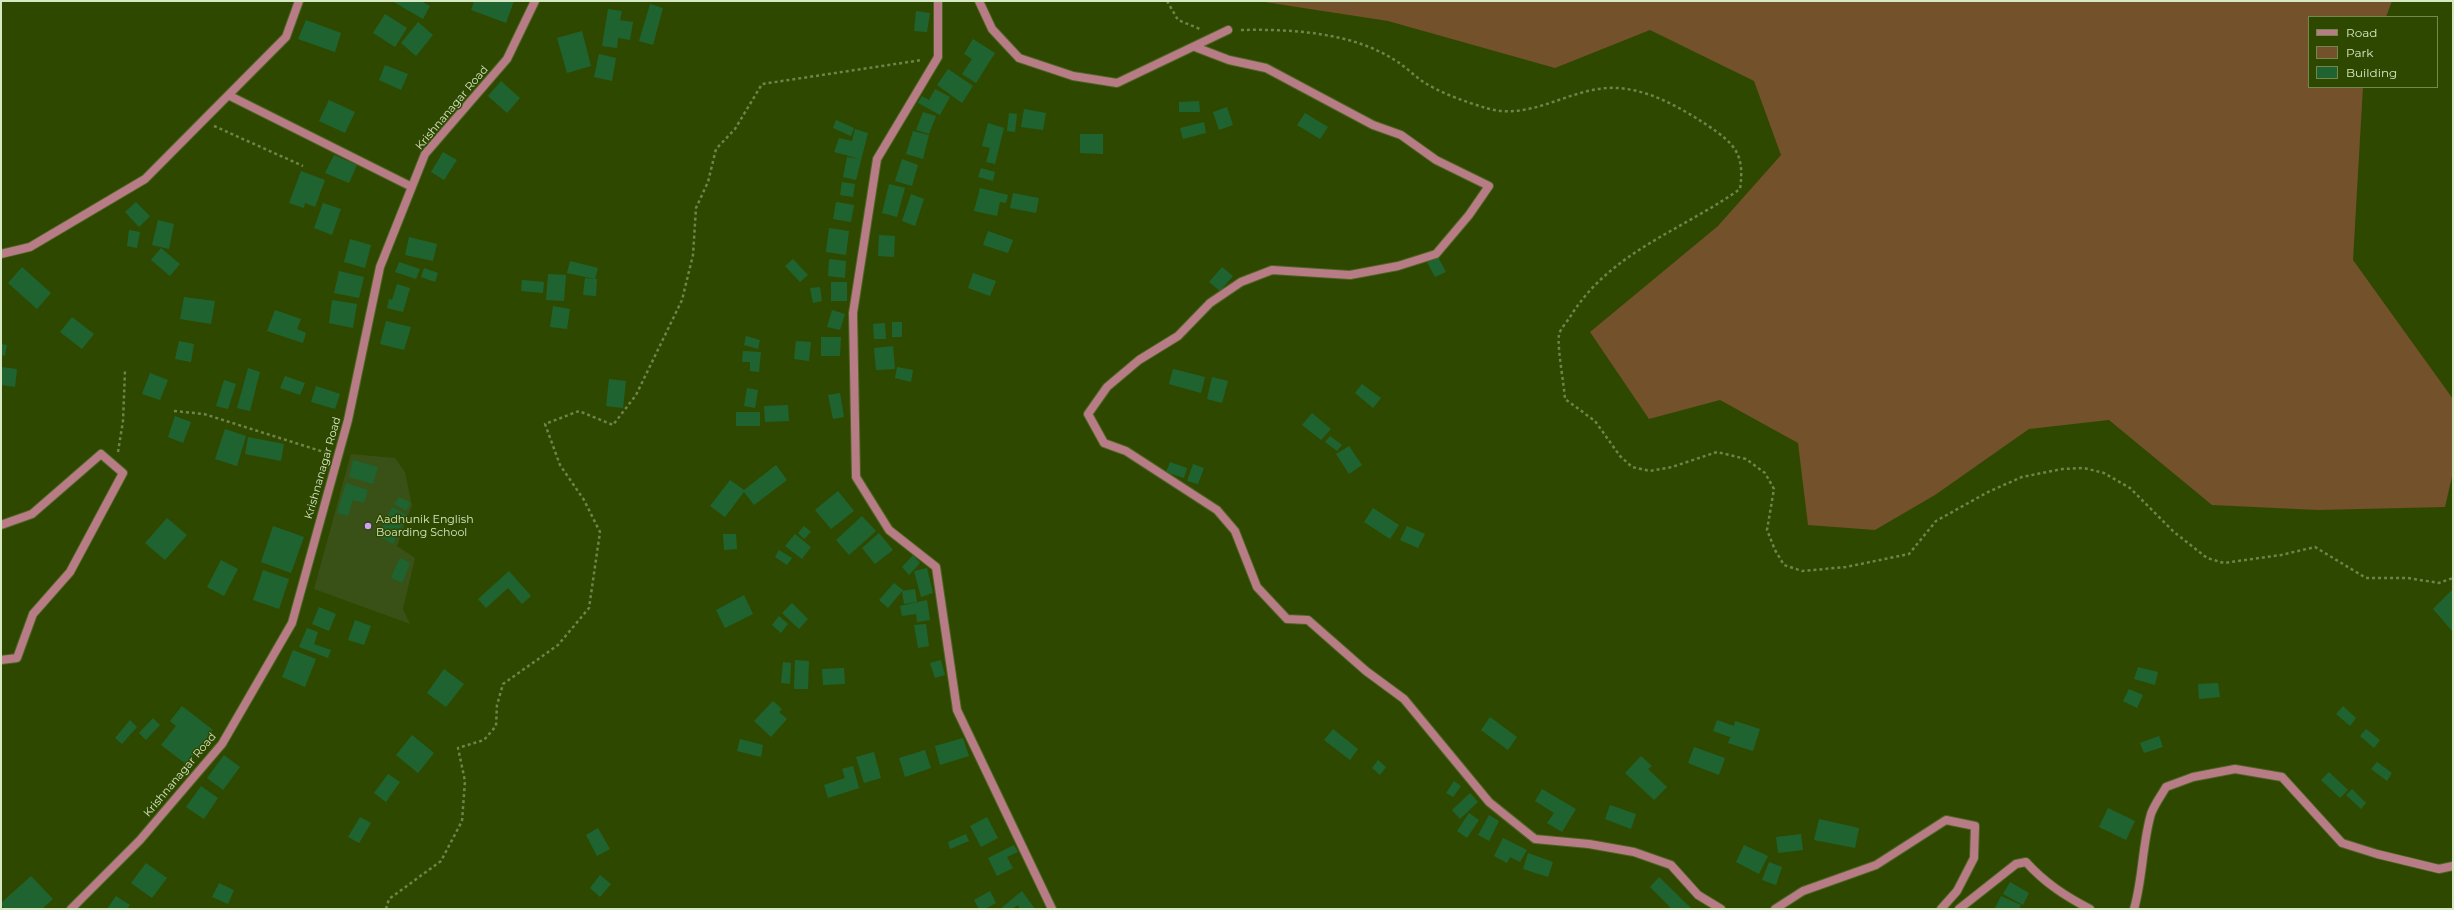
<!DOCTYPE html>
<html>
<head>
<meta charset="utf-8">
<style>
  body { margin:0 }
  #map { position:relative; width:2454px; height:910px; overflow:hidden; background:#2f4800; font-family:Montserrat,sans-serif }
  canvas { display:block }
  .frame { position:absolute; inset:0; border:2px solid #d7e8c5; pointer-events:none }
  .legend { position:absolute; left:2308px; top:16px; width:130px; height:72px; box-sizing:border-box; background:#2f4800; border:1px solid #72884f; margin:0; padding:5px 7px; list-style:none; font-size:12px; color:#d7e8c5 }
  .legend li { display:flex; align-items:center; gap:8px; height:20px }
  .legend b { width:20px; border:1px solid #72884f }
</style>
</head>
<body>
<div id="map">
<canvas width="2454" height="910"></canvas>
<div class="frame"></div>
<ul class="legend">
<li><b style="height:5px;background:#b87c86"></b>Road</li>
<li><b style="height:11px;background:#73512a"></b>Park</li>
<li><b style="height:11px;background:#1f6430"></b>Building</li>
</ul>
</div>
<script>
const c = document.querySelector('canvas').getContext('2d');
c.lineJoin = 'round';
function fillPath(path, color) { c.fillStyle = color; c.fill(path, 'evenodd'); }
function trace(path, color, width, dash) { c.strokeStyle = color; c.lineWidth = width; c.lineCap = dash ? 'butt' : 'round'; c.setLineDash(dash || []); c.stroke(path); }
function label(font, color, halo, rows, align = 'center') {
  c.font = font + ' Montserrat,sans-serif'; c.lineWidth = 3; c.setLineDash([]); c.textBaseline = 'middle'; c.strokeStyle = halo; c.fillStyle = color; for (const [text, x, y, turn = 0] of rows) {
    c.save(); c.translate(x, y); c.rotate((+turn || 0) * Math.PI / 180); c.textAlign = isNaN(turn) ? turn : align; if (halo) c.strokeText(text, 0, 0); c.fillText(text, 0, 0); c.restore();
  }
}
const built = new Path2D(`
  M351 454 395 458 405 472 412 506 397 546 415 558 403 609 410 624 314 589Z`);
const green = new Path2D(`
  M1258 1H2392L2386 17H2309V87H2363L2353 260 2453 399V472L2445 507 2318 510 2212 505 2109 420 2029 429 1935 495 1875 530 1808 525 1798 443 1720 400 1649 419 1590 332 1718 226 1781 155 1754 81 1650 30 1555 68 1388 21Z`);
const building = new Path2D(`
  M392 1H421L430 6 423 19Z
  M474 1H514L506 23 471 10Z
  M650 4 663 8 653 45 639 41Z
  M608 9 622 11 620 20 633 22 630 40 618 38 617 48 602 46Z
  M916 11 930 13 927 32 914 31Z
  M385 14 407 28 395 47 373 33Z
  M306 20 341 33 335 52 298 39Z
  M418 22 433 35 416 56 401 43Z
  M582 31 591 66 567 73 557 38Z
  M973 39 995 53 976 83 962 74 972 59 964 54Z
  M599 54 616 58 612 81 594 77Z
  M385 65 408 74 401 90 379 80Z
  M948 69 973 86 962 103 937 85Z
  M501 81 520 98 507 113 488 96Z
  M935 89 950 97 940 115 918 103 922 96 929 100Z
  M329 100 355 112 345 133 319 121Z
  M1199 101 1200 112H1179V102Z
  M1227 107 1233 125 1219 130 1213 112Z
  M1024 109 1046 113 1043 130 1021 127Z
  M923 112 936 116 929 134 916 130Z
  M1009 113 1017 114 1015 132 1007 131Z
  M1305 113 1328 127 1320 139 1297 125Z
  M836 120 854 128 851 136 833 128Z
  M1204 122 1206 133 1183 139 1180 128Z
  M988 123 1004 128 995 164 986 162 990 148 982 146Z
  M855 129 868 133 856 180 843 177 847 157 860 159 834 152 839 138 852 141Z
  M913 131 929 135 923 159 906 154Z
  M1080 134H1103V154L1080 153Z
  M443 152 457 160 444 180 431 172Z
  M334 155 357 165 349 183 325 173Z
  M902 159 918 165 912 186 895 181Z
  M981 168 995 172 993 181 978 177Z
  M301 171 325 180 315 207 305 203 304 208 289 203Z
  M842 182 855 184 853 197 840 195Z
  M889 184 905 188 897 217 882 213Z
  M980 188 1008 195 1006 203 1000 202 997 216 974 211Z
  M1013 193 1039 198 1036 213 1010 208Z
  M911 194 924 199 915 226 902 221Z
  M136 202 150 216 139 227 125 212Z
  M836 202 854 205 851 222 833 219Z
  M323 203 341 209 332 235 314 228Z
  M158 220 174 224 169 249 152 245Z
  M829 228 849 231 846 255 826 252Z
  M129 230 140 232 137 248 127 246Z
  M988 231 1013 240 1008 253 983 245Z
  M879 235 895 236 894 257 878 256Z
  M409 237 437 244 433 261 405 255Z
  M350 239 371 245 365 268 344 262Z
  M161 248 180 264 170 276 151 260Z
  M1438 257 1446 272 1435 277 1427 262Z
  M793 259 808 275 800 282 785 266Z
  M829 259 846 261 845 278 828 276Z
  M570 261 598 268 595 279H597L596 296 583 295 585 278 595 279 567 273Z
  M399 262 420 269 416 279 395 272Z
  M22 267 51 293 37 309 8 283Z
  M1222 267 1233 276 1220 291 1209 282Z
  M424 268 438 273 435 282 421 277Z
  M339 271 364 277 359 298 334 293Z
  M973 273 996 281 990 296 968 288Z
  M548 274 566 275 564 301 546 300Z
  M522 280 544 282 543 293 521 291Z
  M831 282H847V301H831Z
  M397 284 410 288 403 312 387 308 389 299 392 300Z
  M820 287 822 301 813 303 810 288Z
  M184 297 215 301 211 324 180 319Z
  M332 300 357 304 353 328 329 323Z
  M553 306 570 309 567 329 550 327Z
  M275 310 301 319 297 329 306 333 303 343 267 331Z
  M832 310 845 314 840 330 827 327Z
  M72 317 94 334 82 349 60 332Z
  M386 321 411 327 404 350 380 344Z
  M892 322H902V337H892Z
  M885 323 886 339H874L873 324Z
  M746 336 760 340 758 349 744 345Z
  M821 337H841L840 356H821Z
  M179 341 194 344 191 362 175 359Z
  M796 341 811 342 809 361 794 359Z
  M1 344 7 345 5 356 1 355Z
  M893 346 895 369 876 370 874 348Z
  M743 351 761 352 759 372 750 371V362H742Z
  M1 367 17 369 15 387 1 385Z
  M897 367 913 370 911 382 895 378Z
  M248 368 260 372 250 411 237 408Z
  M1173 369 1205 377 1201 393 1169 384Z
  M150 373 168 380 160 400 142 394Z
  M285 376 305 383 300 395 280 388Z
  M1212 377 1228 381 1222 403 1207 399Z
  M609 379 626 381 623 408 606 406Z
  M224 380 236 384 228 409 216 406Z
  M1362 384 1381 398 1373 408 1355 393Z
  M316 386 340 394 335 409 311 402Z
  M747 388 758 390 755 408 744 406Z
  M840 393 844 417 833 419 828 395Z
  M788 405 789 421 765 422 764 406Z
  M736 412H760V426H736Z
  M1312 413 1331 429 1321 440 1302 425Z
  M175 416 191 422 183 443 168 437Z
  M225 429 246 436 237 466 215 459Z
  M1330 436 1342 445 1337 451 1325 442Z
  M248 437 284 444 281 461 245 454Z
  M1349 446 1362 465 1349 474 1336 454Z
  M353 460 378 467 373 484 349 477Z
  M1170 462 1187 468 1184 478 1166 472Z
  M1193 464 1204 468 1198 484 1187 481Z
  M776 465 787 480 754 505 744 492 725 517 710 506 730 480 744 490Z
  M346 483 368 490 364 503 353 500 348 516 337 513Z
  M838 491 854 511 831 529 815 510Z
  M399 497 411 503 406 511 394 504Z
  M392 507 407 515 393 544 378 536Z
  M1373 508 1399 525 1390 539 1364 522Z
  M862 516 876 531 849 555 836 540Z
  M167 518 187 535 165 560 145 543Z
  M273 526 304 537 291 573 261 562Z
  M804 526 811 532 804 539 798 533Z
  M1407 526 1425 534 1418 548 1400 540Z
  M879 533 893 550 875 564 862 548Z
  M723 534H736L737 549 724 550Z
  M795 534 811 547 802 559 785 546Z
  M779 550 792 558 787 565 775 557Z
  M913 555 920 563 909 575 902 567Z
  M400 558 410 563 402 583 391 578Z
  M221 560 238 569 224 596 207 587Z
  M927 568 933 593 921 597 914 571Z
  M263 570 289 579 279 609 253 600Z
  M509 571 531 596 522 604 508 588 486 608 478 599Z
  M894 583 903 590 888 608 879 600Z
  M915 589 917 602 904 604 902 591Z
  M2453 589V632L2433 609Z
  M744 595 753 614 725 628 716 610Z
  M927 600 930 620 917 622 916 614 902 616 900 606Z
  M792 603 808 619 799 629 782 613Z
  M319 607 336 614 329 631 312 624Z
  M779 616 788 624 781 633 772 625Z
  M355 620 371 626 364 645 348 640Z
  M926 624 929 646 918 648 914 625Z
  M307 628 318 632 314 644 331 650 328 658 299 647Z
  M293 650 316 659 305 687 282 677Z
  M795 660 809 661 808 689H794Z
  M941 660 945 675 935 678 930 663Z
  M783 662 791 663 790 684 781 683Z
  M2138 667 2158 672 2155 685 2134 679Z
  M844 668 845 684 823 685 822 669Z
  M444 669 464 684 446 707 427 693Z
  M2218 683 2220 697 2199 699 2198 684Z
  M2129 689 2143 695 2137 708 2123 701Z
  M773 701 782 709 779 712 787 719 771 737 754 721Z
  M182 706 213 730 186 764 161 745 176 726 170 721Z
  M2343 706 2356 718 2350 726 2336 714Z
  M1490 717 1517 737 1508 750 1481 730Z
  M153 718 160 725 146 740 139 733Z
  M130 720 137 727 122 744 115 738Z
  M1717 720 1734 726 1735 721 1760 729 1753 751 1728 743 1732 733 1730 737 1713 731Z
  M1333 729 1358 749 1350 760 1324 740Z
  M2366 729 2380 740 2374 748 2360 736Z
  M412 735 434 753 418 773 396 755Z
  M2159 736 2163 747 2144 753 2140 743Z
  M963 738 969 756 940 765 935 746Z
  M740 739 763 745 761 757 737 751Z
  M1694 747 1725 758 1719 775 1688 763Z
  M925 750 931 768 905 777 899 758Z
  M874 752 881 778 864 783 856 757Z
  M224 755 240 767 223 790 207 778Z
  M1641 756 1652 766 1648 769 1667 787 1654 800 1625 773Z
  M1378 760 1386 767 1380 775 1372 768Z
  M2377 762 2392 773 2387 781 2371 769Z
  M853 766 859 788 828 798 824 785 845 778 842 769Z
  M2329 772 2348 790 2340 798 2321 780Z
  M388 774 400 782 386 802 374 793Z
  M1454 781 1461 786 1453 797 1446 793Z
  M201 786 218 798 204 819 186 807Z
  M1542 789 1576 809 1562 832 1547 823 1554 813 1535 801Z
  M2352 789 2366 803 2361 809 2346 795Z
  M1470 793 1478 802 1460 819 1452 810Z
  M1610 805 1636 814 1631 829 1605 819Z
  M2108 808 2135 821 2126 840 2099 827Z
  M1469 813 1479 820 1467 838 1457 831Z
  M1489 815 1499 821 1489 841 1478 835Z
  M360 817 371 823 359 843 348 837Z
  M987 817 998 838 981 847 970 826Z
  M1819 819 1859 828 1855 848 1814 840Z
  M598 828 610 849 597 856 586 835Z
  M966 834 969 841 950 849 948 842Z
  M1801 834 1803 850 1778 853 1776 837Z
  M1503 838 1527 850 1520 862 1510 857 1507 863 1494 856Z
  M1014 845 1018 852 1007 857 1013 868 997 876 988 858Z
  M1744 845 1768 856 1759 874 1736 862Z
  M1528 853 1553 862 1548 877 1523 869Z
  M1769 862 1782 867 1776 885 1762 880Z
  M146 863 167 878 152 898 131 883Z
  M600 875 611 884 600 897 590 888Z
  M31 876 53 899 42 909H4L1 903Z
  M1659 877 1691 908 1689 909H1668L1670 907 1650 887Z
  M2010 882 2029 893 2023 905 2003 894Z
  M219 883 234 890 228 904 212 897Z
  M990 891 996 903 985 909H979L974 900Z
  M1022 891 1035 909H1020L1018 905 1012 909H1000Z
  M116 896 130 905 127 909H107Z
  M2001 896 2021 905 2019 909 1995 908Z`);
const path = new Path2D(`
  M1167 1 1178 20 1200 29
  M1241 30C1290 29 1350 32 1393 59 1404 65 1412 74 1422 81 1440 93 1466 102 1486 108 1529 121 1565 91 1607 88 1643 86 1678 106 1707 125 1735 144 1745 154 1740 189 1681 231 1610 252 1570 317 1567 322 1560 329 1559 335 1557 347 1564 384 1565 399L1595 421 1620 456 1632 467 1650 471 1672 467 1717 452 1746 459 1765 473 1774 489 1767 530 1775 550 1784 565 1802 571 1846 567 1909 554 1936 521 1988 492 2022 477 2062 469 2084 468 2104 473 2130 488 2174 532 2207 558 2224 563 2281 555 2315 547 2366 578H2408L2439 583 2453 578
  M214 126 303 166
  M174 411 204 414 327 453
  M118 452 123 421 125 371
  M386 909 389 899 441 861 462 821 465 781 458 748 484 740 496 726 497 705 503 684 558 645 589 608 600 532 584 500 560 465 545 424 579 411 613 425 636 395 682 300 693 255 696 208 708 182 716 149 735 129 762 84 922 60`);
const lane = new Path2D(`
  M979 1 992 29 1019 58 1073 76 1117 83 1228 30`);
const street = new Path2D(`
  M938 1V57L877 159 853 313 856 477 889 530 936 567 957 710 1052 909
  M1195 47 1229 60 1266 68 1373 125 1401 135 1436 160 1489 186 1469 215 1436 254 1398 266 1350 275 1272 270 1241 282 1210 303 1178 336 1139 360 1107 387 1088 414 1104 443 1126 451 1217 510 1235 531 1257 587 1287 619 1308 620 1366 671 1404 699 1489 802 1535 839 1589 844 1634 852 1671 865 1698 895 1721 909
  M230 96 412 187
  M1 254 30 247 145 179 286 37 299 1
  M1 525 32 514 101 454 123 473 70 572 33 614 17 658 1 660
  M71 909 140 840 222 744 292 623 348 420 380 267 425 154 507 59 535 1
  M1775 909 1803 891 1876 865 1946 820 1975 826 1974 858 1957 891 1941 909
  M1959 909 2016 864 2026 862C2045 883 2065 896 2090 909
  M2134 909C2143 878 2142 845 2151 814 2154 805 2161 796 2166 787L2193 777 2235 769 2282 777 2342 843 2377 854 2439 869 2453 866`);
const markers = [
  [368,526,4,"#d19dfe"]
];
const streetNames = [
  ["Krishnanagar Road",452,108,-50],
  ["Krishnanagar Road",323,468,-74],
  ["Krishnanagar Road",180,775,-50]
];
const poiNames = [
  ["Aadhunik English",376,520],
  ["Boarding School",376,533]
];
fillPath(built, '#395017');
fillPath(green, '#73512a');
fillPath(building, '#1f6430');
trace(lane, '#4d6523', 10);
trace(street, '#4d6523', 10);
trace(path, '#6e844a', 2.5, [3, 3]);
trace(lane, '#b87c86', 8);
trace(street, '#b87c86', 8);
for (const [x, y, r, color] of markers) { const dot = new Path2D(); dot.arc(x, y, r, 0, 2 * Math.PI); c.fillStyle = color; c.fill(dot); trace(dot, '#2f4800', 1.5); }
label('11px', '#d7e8c5', '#2f4800', streetNames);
label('11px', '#d7e8c5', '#2f4800', poiNames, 'left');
</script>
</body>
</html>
